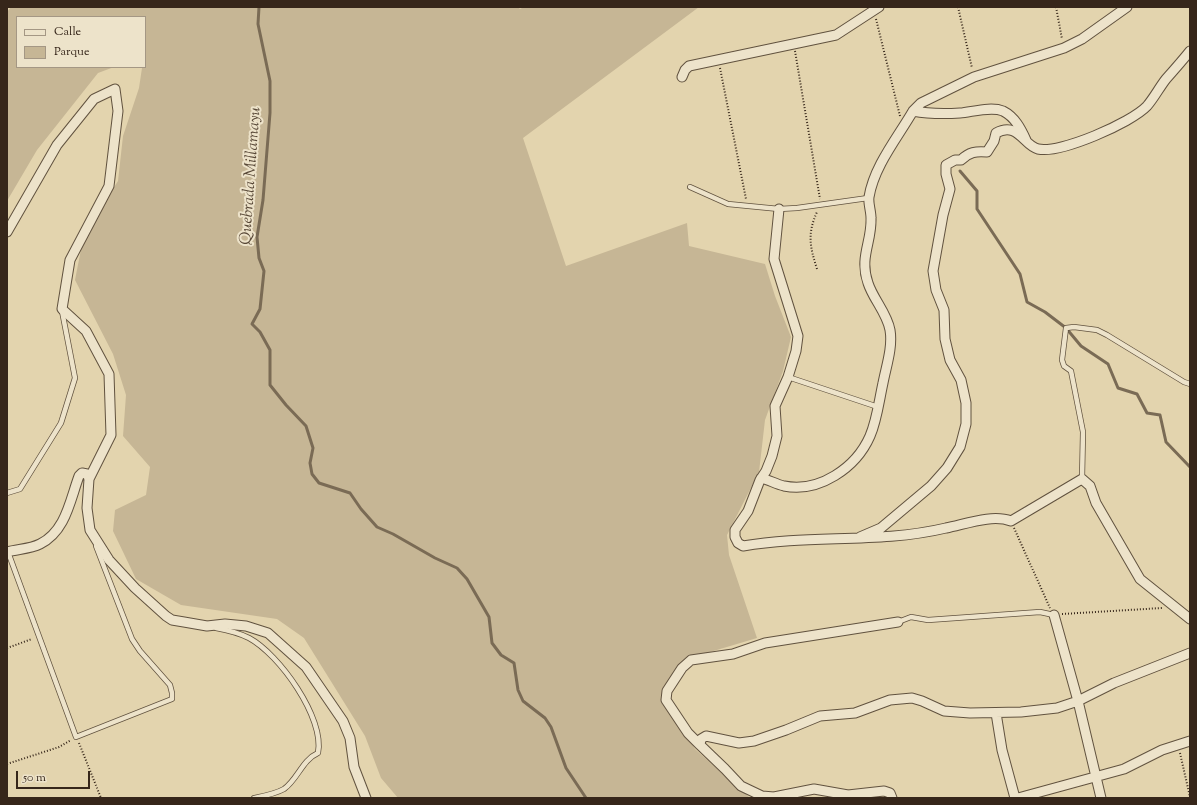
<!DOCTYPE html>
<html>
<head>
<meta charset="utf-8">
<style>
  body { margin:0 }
  #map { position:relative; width:1197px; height:805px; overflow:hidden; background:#e3d4ae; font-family:"Sorts Mill Goudy",serif }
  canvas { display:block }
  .frame { position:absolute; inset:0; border:8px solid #36261a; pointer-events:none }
  .legend { position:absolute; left:16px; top:16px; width:130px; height:52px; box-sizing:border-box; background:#ede3ca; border:1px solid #a49784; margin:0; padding:5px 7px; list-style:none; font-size:12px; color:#36261a }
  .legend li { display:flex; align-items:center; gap:8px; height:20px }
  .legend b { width:20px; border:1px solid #a49784 }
  .scale { position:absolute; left:16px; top:771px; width:74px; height:18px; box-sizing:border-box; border:2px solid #36261a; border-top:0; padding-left:5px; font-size:12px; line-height:14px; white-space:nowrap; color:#36261a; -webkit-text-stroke:3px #ede3ca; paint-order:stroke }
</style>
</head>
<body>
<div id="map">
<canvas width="1197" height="805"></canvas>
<div class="frame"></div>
<ul class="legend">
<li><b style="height:5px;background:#ede3ca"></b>Calle</li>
<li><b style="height:11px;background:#c6b695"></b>Parque</li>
</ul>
<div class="scale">50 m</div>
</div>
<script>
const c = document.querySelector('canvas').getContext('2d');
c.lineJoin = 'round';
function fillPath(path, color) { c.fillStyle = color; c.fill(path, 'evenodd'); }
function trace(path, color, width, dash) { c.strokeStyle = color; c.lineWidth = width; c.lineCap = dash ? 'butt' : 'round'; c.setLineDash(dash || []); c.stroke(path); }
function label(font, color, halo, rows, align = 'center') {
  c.font = font + ' "Sorts Mill Goudy",serif'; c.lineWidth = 4; c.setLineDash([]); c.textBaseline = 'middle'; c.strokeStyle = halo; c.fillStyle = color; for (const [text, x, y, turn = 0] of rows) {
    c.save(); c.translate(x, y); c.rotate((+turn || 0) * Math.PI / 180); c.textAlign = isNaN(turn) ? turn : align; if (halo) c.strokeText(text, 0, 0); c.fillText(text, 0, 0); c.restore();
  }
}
const green = new Path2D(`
  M11 7H518L520 9 524 7H699L523 138 566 266 687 223 689 246 765 264 775 296 791 337 783 371 765 420 759 472 727 535 729 555 757 638 690 658 666 702 695 749 749 797 748 798H398L381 778 365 736 304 638 277 619 181 605 136 579 113 531 115 510 146 495 150 467 123 436 126 395 113 354 75 280 84 234 118 181 123 136 139 88 142 68 140 67H145V17H17V67H114L98 73 37 150 7 201V12Z`);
const stream = new Path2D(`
  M259 7 258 24 270 81V113L263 200 257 237 259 258 264 271 260 309 252 324 260 332 270 350V385L286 405 306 426 313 448 310 463 312 474 319 483 350 493 361 509 377 527 393 534 435 558 457 568 467 579 489 617 492 643 501 655 514 663 518 690 523 701 545 718 551 727 566 768 586 798
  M960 171 977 191V209L1020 274 1027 302 1045 312 1066 328 1081 346 1108 364 1118 388 1137 394 1147 413 1160 415 1166 442 1190 467`);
const path = new Path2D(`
  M958 7 972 68
  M1056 7 1062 39
  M876 19 900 116
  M795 51 820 199
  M720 68 746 199
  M817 269C810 247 807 234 817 212
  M1014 528 1050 608
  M1062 614 1162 608
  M7 648 32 639
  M79 743 101 798
  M1180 753 1190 797
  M7 764 59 747 71 740`);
const lane = new Path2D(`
  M690 187 728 204 779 209 797 208 868 198
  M788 377 878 407
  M1082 479 1083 432 1071 371 1064 366 1062 360 1066 328 1074 327 1097 330 1107 335 1184 382 1190 384
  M7 493 20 489 61 423 75 378 62 311
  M8 552 76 737 172 699V693L170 685 140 651 132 639 96 546
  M898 622 911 617 928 620 1040 612 1054 615
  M216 628C227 630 239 633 249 638 279 654 325 718 318 753 302 760 298 779 284 789 275 794 264 796 254 798`);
const street = new Path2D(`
  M682 77 685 70 689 66 836 35 879 7
  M913 111C929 114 944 114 960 113 972 112 991 106 1003 111 1015 117 1021 129 1026 140
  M779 209 774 259 798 336 796 351 788 377 775 406 777 436 772 456 766 471 760 480 748 511 735 530V537L738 543 743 546C810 534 879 544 946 528 966 524 992 514 1011 521L1082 479 1090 486 1096 503 1140 579 1190 619
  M7 232 57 145 94 99 115 89 118 111 109 186 70 260 62 309 86 331 109 374 111 435 89 479
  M761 478C769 480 776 484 784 486 819 493 856 468 870 436 877 420 879 401 883 383 886 367 893 347 890 330 887 313 873 299 868 283 859 257 872 242 871 218 871 211 868 203 869 197 874 166 898 137 913 111L921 103 974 77 1064 48 1082 39 1127 7
  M860 537 881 528 931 486 947 468 960 447 966 424V403L961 380 950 360 945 339 944 310 936 290 933 271 943 215 950 189 946 174V165L955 160H961C969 152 976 151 987 152L994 141 996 133C1018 121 1024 146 1038 149 1060 154 1131 123 1147 106 1154 98 1159 88 1166 79 1174 70 1182 61 1190 51
  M7 552C18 549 30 549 40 544 66 531 70 500 79 476L82 473 87 474 89 479 87 508 90 530 109 560 135 588 166 616 172 620 184 622 207 626 225 624 246 626 268 633 306 667 343 721 350 738 354 767 366 798
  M1054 615 1078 701 1101 798
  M996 713 1002 750 1015 798
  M700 745 688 733 666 700 667 691 682 668 691 660 733 654 765 643 898 622
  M892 798 890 793 884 791 848 795 814 789 774 797 762 796 741 786 725 769 700 745 701 739 706 736 739 743 754 741 786 730 820 716 855 713 890 700 912 698 922 701 944 711 970 713 1021 712 1057 708 1078 701 1114 683 1190 653
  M1018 798 1124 769 1162 750 1190 741`);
const waterNames = [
  ["Quebrada Millamayu",252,176,-86]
];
fillPath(green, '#c6b695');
trace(stream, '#7a6b55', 3);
trace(lane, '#61523f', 6);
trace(street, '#61523f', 11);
trace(path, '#36261a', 2, [1, 2]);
trace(lane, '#ede3ca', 4.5);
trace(street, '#ede3ca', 9);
label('italic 16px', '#584837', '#ede3ca', waterNames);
</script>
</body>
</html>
